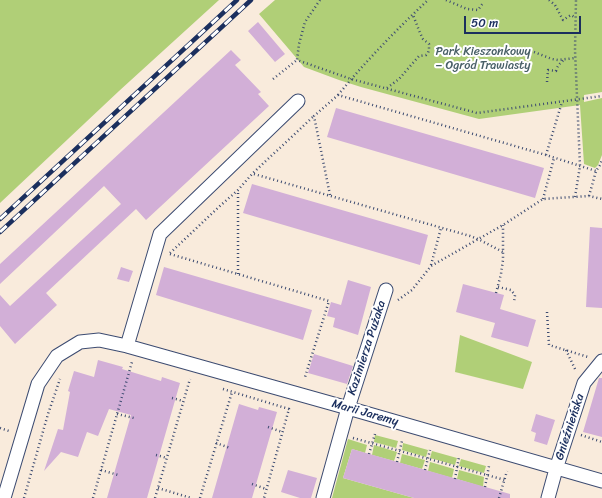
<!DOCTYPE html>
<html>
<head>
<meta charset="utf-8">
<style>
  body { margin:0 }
  #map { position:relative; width:602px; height:498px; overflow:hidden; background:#f9ebdc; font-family:Sriracha,sans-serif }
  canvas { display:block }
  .scale { position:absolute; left:464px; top:16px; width:117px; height:18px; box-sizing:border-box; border:2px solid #1b2f5e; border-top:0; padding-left:5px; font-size:12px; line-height:14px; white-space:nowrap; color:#1b2f5e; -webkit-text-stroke:3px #fff; paint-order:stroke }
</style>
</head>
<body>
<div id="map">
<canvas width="602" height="498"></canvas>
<div class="scale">50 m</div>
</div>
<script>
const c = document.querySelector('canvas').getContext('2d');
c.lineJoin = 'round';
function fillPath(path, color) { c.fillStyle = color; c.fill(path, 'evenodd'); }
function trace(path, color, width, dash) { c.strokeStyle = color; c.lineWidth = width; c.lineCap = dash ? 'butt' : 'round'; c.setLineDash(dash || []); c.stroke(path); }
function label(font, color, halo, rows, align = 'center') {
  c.font = font + ' Sriracha,sans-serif'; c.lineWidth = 4; c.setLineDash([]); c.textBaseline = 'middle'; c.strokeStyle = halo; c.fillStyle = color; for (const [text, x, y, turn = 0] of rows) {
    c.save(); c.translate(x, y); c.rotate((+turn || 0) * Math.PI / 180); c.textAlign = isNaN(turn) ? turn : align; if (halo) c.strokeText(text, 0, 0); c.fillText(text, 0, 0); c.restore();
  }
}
const green = new Path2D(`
  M0 0H219L119 91 0 203Z
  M275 0H602V92L584 95V102L602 98V155L598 165 595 168 584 164 580 105 479 119 361 87 339 80 304 67 259 14Z
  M460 335 532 362 523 389 455 372Z
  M375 435 398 441 396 448 374 442Z
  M348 439 367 445 365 453 352 449 343 478 414 498H332Z
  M403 443 428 450 426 457 402 450Z
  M374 445 397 452 394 461 372 455Z
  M432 451 457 458 455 465 430 458Z
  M402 454 425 460 422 469 400 463Z
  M461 459 486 466 484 473 459 466Z
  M430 462 454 469 452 478 428 471Z
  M459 470 484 477 483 487 457 479Z`);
const building = new Path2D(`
  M258 22 285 54 275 62 248 31Z
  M231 50 241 60 235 65 261 92 258 94 269 106 146 220 136 209 46 293 57 305 15 344 0 326V295L10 306 121 204 104 186 0 284V264Z
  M336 108 544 168 535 198 327 137Z
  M252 184 428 235 420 265 243 213Z
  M590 227 602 228V308L586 307Z
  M121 267 133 271 129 282 117 279Z
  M164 267 312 310 303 340 156 295Z
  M348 280 371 287 358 335 333 327 335 318 327 316 331 302 341 305Z
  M463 284 504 295 500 309 536 320 528 347 491 337 495 323 456 312Z
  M314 354 353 366 347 384 308 373Z
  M98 360 123 367 122 369 161 381 162 377 180 383 147 498H107L131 415 109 409 98 436 87 432 78 457 61 452 44 471 58 429 63 430 70 392 68 391 74 371 94 377Z
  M599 378H602V437L583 432Z
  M239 404 258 410 259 407 277 412 252 498H212Z
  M536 414 555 420 547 445 534 441 536 433 531 431Z
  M352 449 510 494V498H414L343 478Z
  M288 470 317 478 311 498H300L281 492Z`);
const path = new Path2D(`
  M320 0 305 22 299 44 297 60 351 79 477 113 602 96
  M446 0 467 9 478 10 483 3
  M549 0 555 5 563 20 571 15 576 18
  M534 52 552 59 558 60 575 58
  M273 79 297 60
  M547 82 548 70 556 71C557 66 560 63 564 60
  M387 88 399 79 419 56 426 55 428 53 429 50V44L423 39 420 33 413 15
  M338 95C366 61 396 30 428 0
  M546 155 562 102
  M254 174 470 236 478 239 503 252
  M330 195 314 116 338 95 546 155 596 171
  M589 196 596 171 600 165 602 160
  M575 197 580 166 575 50 576 0
  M543 199 554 158
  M170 253 221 205 238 190 253 173 314 116
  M170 254 329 301 305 377
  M431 265 441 228
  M238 274V191
  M498 287 511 290 515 295 514 303
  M496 293 501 274 503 260V225
  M398 300 412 290 431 266 503 225 543 199 589 196 602 199
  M547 312 549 345 588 357
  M566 350 576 371
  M223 389 289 409 264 498
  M172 398 183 401
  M117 414 134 418
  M268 427 282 432
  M0 428 9 431
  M581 435 602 442
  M353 438 505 480
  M216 443 230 448
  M369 454 375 434
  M156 455 167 458
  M397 462 402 441
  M101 470 118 475
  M425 470 430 450
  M455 479 459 457
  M252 484 266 489
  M485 487 489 466
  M158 488 191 498
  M24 498 48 414 60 379
  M93 498 132 362
  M155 498 190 379
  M200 498 232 392
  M499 498 507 471`);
const street = new Path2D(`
  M127 346 160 234 298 101
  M4 498 38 384 57 356 80 342 99 340 127 346 348 408 602 481
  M323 498 348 408 386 290
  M548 498 556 469 584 383 602 361`);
const rail = new Path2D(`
  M0 219 237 0
  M0 232 251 0`);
const parkNames = [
  ["Park Kieszonkowy",483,52],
  ["– Ogród Trawiasty",483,66]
];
const streetNames = [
  ["Kazimierza Pużaka",367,348,-72],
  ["Marii Jaremy",365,413,16],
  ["Gnieźnieńska",570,427,-72]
];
fillPath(green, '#b0cf77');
fillPath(building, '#d2afd7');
trace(street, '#3c4b71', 15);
trace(path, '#3c4b71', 2.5, [1, 3]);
trace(street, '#fff', 13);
trace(rail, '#1b2f5e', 4.5);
trace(rail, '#fff', 3, [9]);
label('12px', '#485f66', '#fff', parkNames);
label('12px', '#1b2f5e', '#fff', streetNames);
</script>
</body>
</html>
